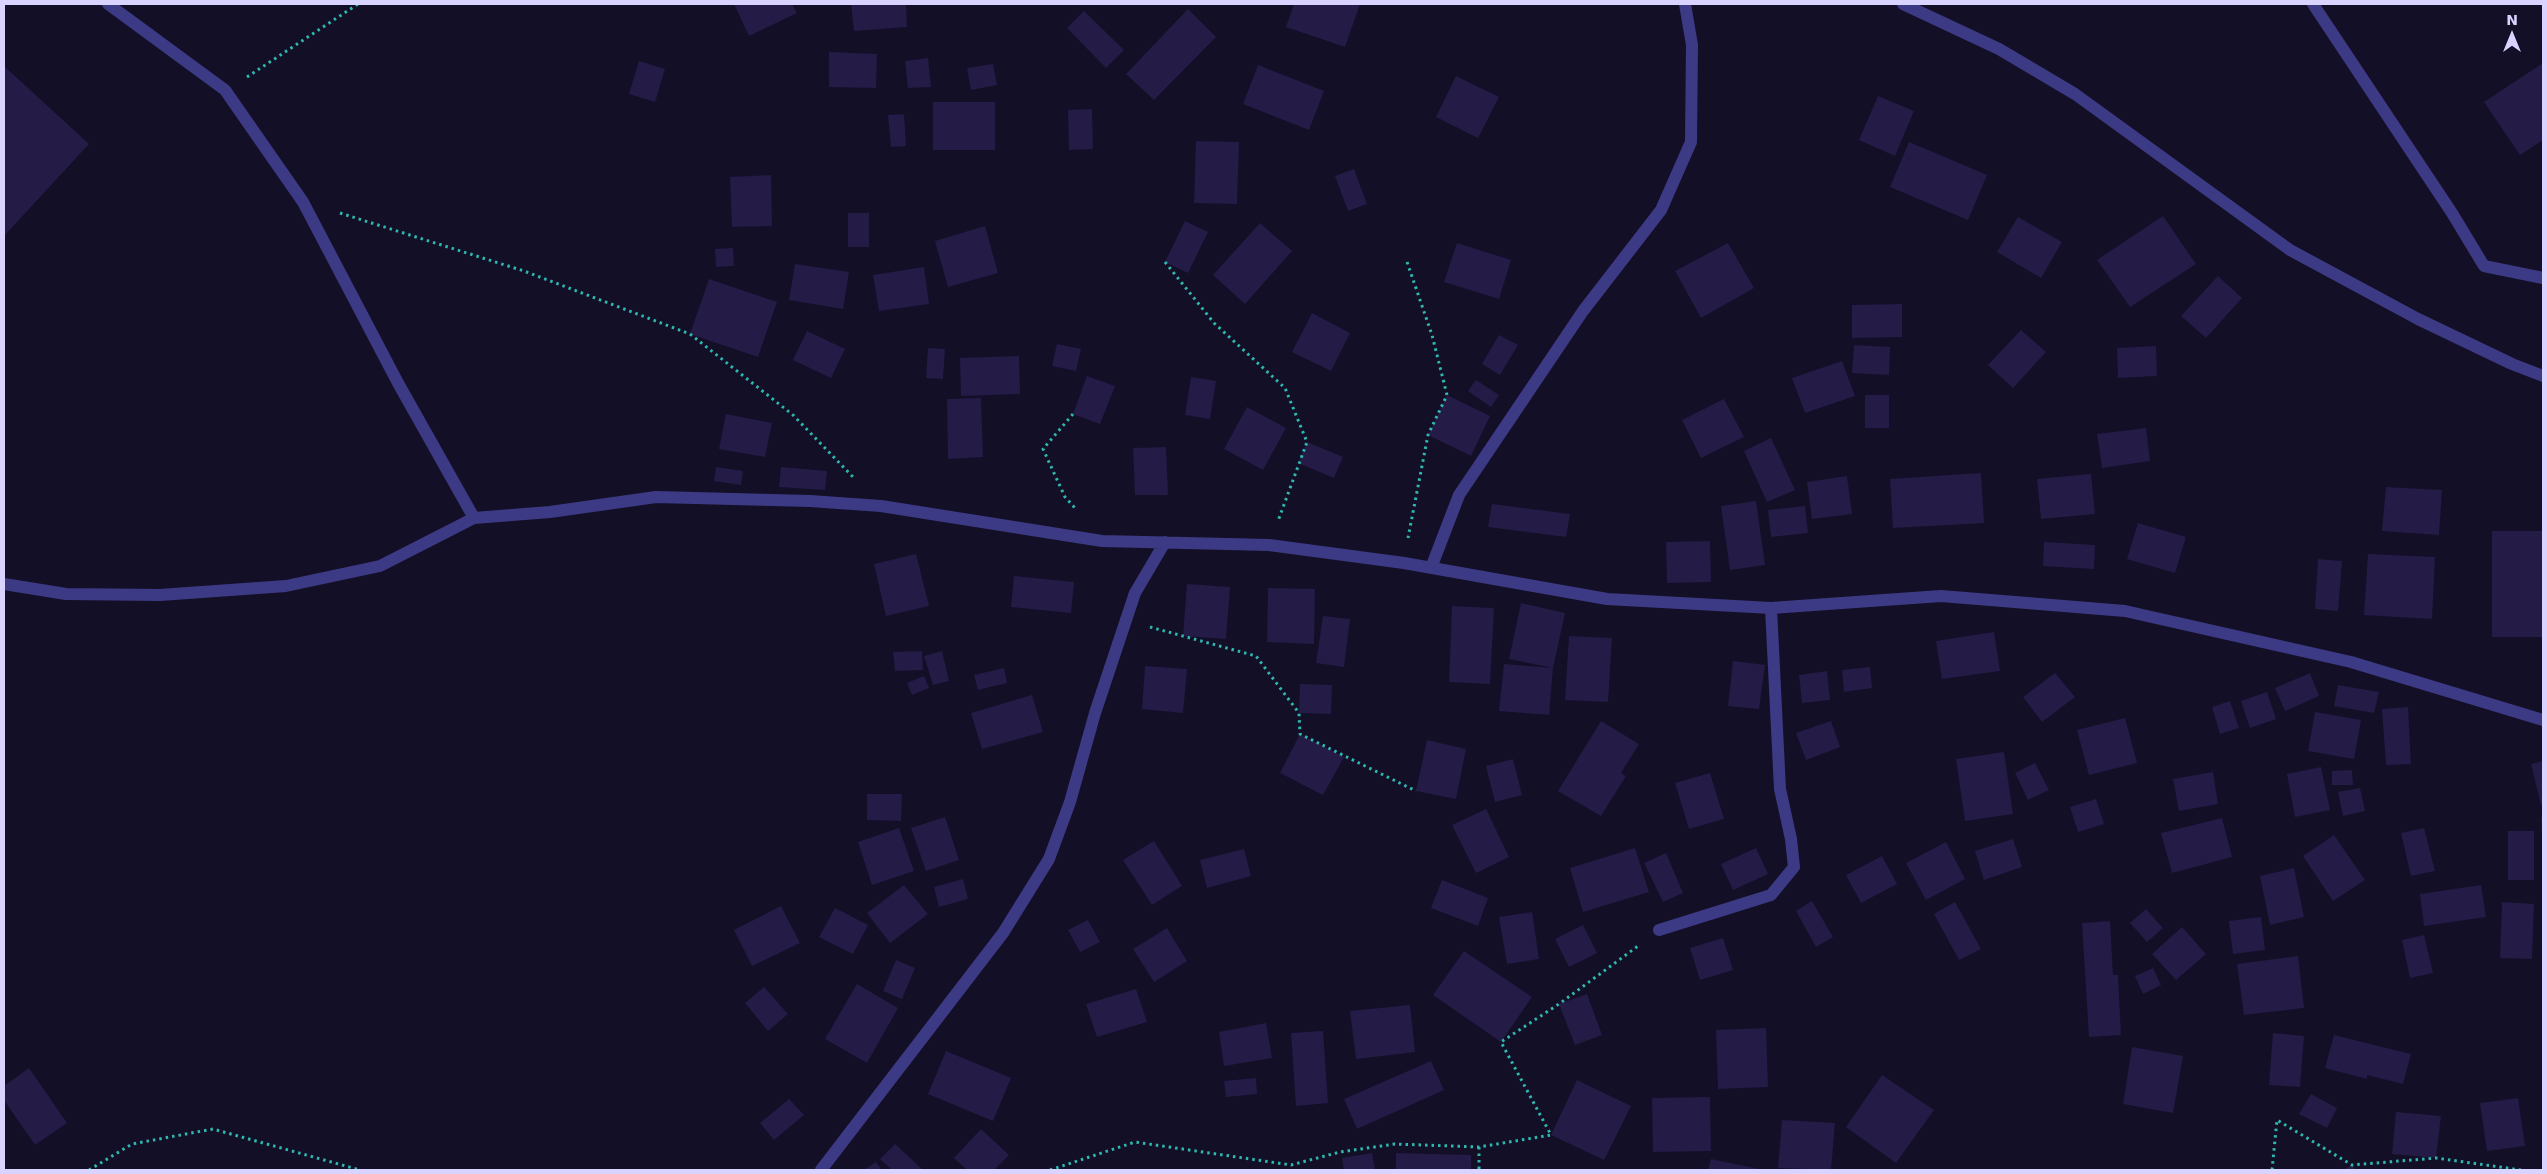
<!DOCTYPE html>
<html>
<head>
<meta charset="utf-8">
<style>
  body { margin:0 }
  #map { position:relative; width:2547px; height:1174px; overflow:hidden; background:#130f26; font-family:"DejaVu Sans",sans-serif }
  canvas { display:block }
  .frame { position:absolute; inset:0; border:5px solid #d9d4ff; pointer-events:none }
  .north { position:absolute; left:2487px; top:10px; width:50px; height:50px; -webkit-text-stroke:4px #130f26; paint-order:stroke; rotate:0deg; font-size:14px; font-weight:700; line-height:20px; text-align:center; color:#d9d4ff }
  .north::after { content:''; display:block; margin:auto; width:18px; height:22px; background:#d9d4ff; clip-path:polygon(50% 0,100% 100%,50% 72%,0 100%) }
</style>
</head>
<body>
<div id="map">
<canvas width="2547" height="1174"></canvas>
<div class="frame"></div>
<div class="north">N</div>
</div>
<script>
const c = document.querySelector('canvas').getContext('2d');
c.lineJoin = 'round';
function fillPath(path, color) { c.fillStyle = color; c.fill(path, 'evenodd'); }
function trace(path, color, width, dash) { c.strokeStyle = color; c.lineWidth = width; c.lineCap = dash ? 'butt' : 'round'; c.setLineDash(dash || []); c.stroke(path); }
const building = new Path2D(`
  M734 4H792L797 13 749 36Z
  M851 4H906L907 27 854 31Z
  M1294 4H1360L1345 47 1286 27Z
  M1188 9 1216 37 1154 100 1126 74Z
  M1084 11 1124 50 1106 68 1067 28Z
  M829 52 877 54 876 88 829 87Z
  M928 58 931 87 908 88 905 61Z
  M639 61 665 69 655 102 629 94Z
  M2543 63V140L2520 155 2484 102Z
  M993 64 997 85 971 90 967 68Z
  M1258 65 1324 91 1309 130 1243 104Z
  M4 66 89 144 4 236Z
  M1456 76 1499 97 1478 138 1436 117Z
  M1878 96 1914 111 1895 156 1859 140Z
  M933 102H995V150H933Z
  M1092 109 1093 149 1069 150 1068 110Z
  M904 114 906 146 891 147 888 115Z
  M1196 141 1239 142 1237 204 1194 203Z
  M1909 142 1987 175 1968 220 1890 187Z
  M1354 169 1367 204 1348 211 1335 176Z
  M771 175 772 226 732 227 730 177Z
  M848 213H869V247H848Z
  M2163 216 2196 264 2130 307 2097 260Z
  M2018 217 2062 242 2041 278 1997 252Z
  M1185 221 1208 232 1188 273 1165 262Z
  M1260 223 1292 251 1245 304 1213 275Z
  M985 226 998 273 948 287 935 241Z
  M1457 243 1511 260 1499 299 1444 282Z
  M1728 243 1754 288 1701 318 1675 271Z
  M733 248 734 266 716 267 715 249Z
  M795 264 849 272 843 309 789 300Z
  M924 267 929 304 879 311 873 275Z
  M2218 276 2242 298 2206 338 2181 316Z
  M709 279 777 302 758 357 690 334Z
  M1902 304V337L1852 338V305Z
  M1312 313 1350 333 1331 371 1292 352Z
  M2021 330 2046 352 2013 388 1988 365Z
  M807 331 845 349 831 378 793 360Z
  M1499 335 1518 345 1500 375 1482 364Z
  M1057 344 1081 349 1076 371 1052 366Z
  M1854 345 1890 347 1889 375 1852 373Z
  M2156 346 2157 376 2118 378 2117 348Z
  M928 348 945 349 943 379 926 378Z
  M1019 356 1020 394 961 396 960 358Z
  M1842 361 1855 396 1805 413 1792 378Z
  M1087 376 1115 386 1100 424 1073 414Z
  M1191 377 1216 381 1210 419 1185 415Z
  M1476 380 1499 395 1491 407 1468 391Z
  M1447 395 1490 416 1471 456 1428 435Z
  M1865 395H1889V428H1865Z
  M981 398 983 457 948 459 947 399Z
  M1724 399 1744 437 1701 458 1682 420Z
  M1247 407 1286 428 1263 470 1224 449Z
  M726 414 772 423 765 457 719 449Z
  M2146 428 2150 461 2102 468 2097 434Z
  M1771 438 1795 490 1767 502 1744 451Z
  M1307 442 1343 457 1334 478 1298 463Z
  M1166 447 1168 495H1135L1133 448Z
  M716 467 743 471 741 485 714 481Z
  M781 467 827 471 825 490 779 487Z
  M1981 473 1984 523 1893 528 1890 479Z
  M2091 474 2095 514 2041 519 2037 479Z
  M1847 476 1852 514 1812 519 1807 482Z
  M2386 487 2442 490 2439 535 2382 531Z
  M1756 501 1765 565 1730 570 1721 506Z
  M1492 504 1570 514 1566 537 1488 527Z
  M1805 506 1808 533 1771 537 1768 510Z
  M2138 523 2186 537 2175 573 2127 559Z
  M2492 531H2543V637H2492Z
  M1710 541 1711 582 1667 583 1666 542Z
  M2044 542 2095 545 2094 569 2043 566Z
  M916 554 929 606 886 616 874 564Z
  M2368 554 2435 557 2432 619 2364 615Z
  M2318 559 2342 561 2338 611 2315 609Z
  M1014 576 1074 582 1071 613 1011 607Z
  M1187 584 1230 587 1226 639 1183 636Z
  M1268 588 1315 589 1314 644 1267 642Z
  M1521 603 1565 613 1553 668 1549 715 1499 711 1504 664 1553 668 1509 659Z
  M1452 606 1494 608 1490 684 1449 682Z
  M1323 616 1350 619 1344 667 1316 663Z
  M1994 632 2000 671 1942 679 1936 641Z
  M1569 636 1612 638 1608 702 1565 700Z
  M922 651 923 670 895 671 893 652Z
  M942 651 949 681 933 685 924 656Z
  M1733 661 1765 665 1759 709 1728 706Z
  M1145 666 1187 669 1183 713 1142 709Z
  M1870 667 1872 688 1844 692 1842 670Z
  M1004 668 1007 683 978 690 974 675Z
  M1827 671 1830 700 1802 703 1799 675Z
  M2055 673 2075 697 2042 722 2023 697Z
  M2310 673 2319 696 2285 711 2275 688Z
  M924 676 929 688 912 695 907 683Z
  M1300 684 1332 685 1331 714 1299 713Z
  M2338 685 2379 692 2374 713 2334 706Z
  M2267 692 2276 719 2250 728 2241 701Z
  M1032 695 1043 732 982 749 971 713Z
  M2230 701 2239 728 2220 734 2212 707Z
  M2408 707 2411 764 2386 765 2382 709Z
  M2315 712 2361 720 2354 759 2308 751Z
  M2125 718 2137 763 2089 775 2077 730Z
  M1601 721 1639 744 1621 773 1626 776 1601 816 1558 791Z
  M1831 721 1840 747 1806 760 1796 733Z
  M1300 734 1344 757 1323 795 1280 773Z
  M1427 740 1466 749 1456 799 1416 791Z
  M2004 752 2013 814 1965 821 1956 759Z
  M1513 759 1522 795 1495 802 1486 766Z
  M2543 761V804L2541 805 2531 764Z
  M2035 763 2049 790 2028 800 2015 773Z
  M2321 767 2330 810 2295 817 2287 774Z
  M2352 770 2353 785H2332V771Z
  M2213 772 2218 804 2179 811 2173 779Z
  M1710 773 1724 819 1689 829 1675 783Z
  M2360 788 2365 811 2343 816 2338 792Z
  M867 794H902L901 821 867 820Z
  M2096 799 2104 824 2078 832 2070 807Z
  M1486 809 1509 857 1476 873 1452 825Z
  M945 817 959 860 926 871 911 828Z
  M2222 818 2232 857 2172 873 2161 833Z
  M2541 818H2543V833H2542Z
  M899 828 914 871 872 885 858 842Z
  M2424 828 2435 871 2411 876 2401 833Z
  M2508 831H2534V880H2508Z
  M2334 835 2365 880 2333 901 2303 856Z
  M2013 839 2022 867 1984 880 1975 851Z
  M1154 841 1182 886 1152 905 1123 860Z
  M1946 842 1965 879 1926 900 1906 863Z
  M1635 848 1649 892 1583 912 1570 868Z
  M1756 848 1768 874 1733 890 1721 864Z
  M1244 849 1251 876 1207 888 1200 860Z
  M1666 853 1683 893 1663 902 1644 863Z
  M1882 856 1897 884 1861 903 1846 875Z
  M2294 868 2304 917 2270 925 2260 876Z
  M963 879 968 899 939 907 934 887Z
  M1442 880 1488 898 1478 926 1431 908Z
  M904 885 928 914 890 943 867 913Z
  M2481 885 2486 917 2424 926 2420 894Z
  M1812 901 1833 937 1816 947 1796 911Z
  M1955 902 1981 949 1959 960 1934 914Z
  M2502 902 2534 904 2532 959 2500 958Z
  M781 906 800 943 752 966 734 930Z
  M835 908 868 925 853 954 819 937Z
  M2146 909 2163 928 2147 942 2130 923Z
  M1532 912 1539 959 1507 964 1499 917Z
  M2261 917 2265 950 2233 954 2229 921Z
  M1088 920 1100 942 1080 952 1068 930Z
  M2110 921 2113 975H2118L2121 1035 2089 1037 2082 923Z
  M1583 925 1597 953 1569 967 1555 939Z
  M2182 927 2206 954 2176 980 2152 954Z
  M1167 928 1187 961 1154 982 1133 949Z
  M2424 935 2433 973 2410 978 2402 940Z
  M1723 938 1733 970 1700 980 1690 948Z
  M1464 951 1532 997 1501 1042 1433 995Z
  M2298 956 2304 1008 2244 1015 2237 964Z
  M896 960 915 968 902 999 883 991Z
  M2153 968 2161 985 2143 994 2135 976Z
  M857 984 898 1008 867 1063 825 1039Z
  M764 987 788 1014 768 1031 745 1003Z
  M1136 989 1147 1022 1097 1037 1086 1004Z
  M1587 994 1602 1035 1575 1045 1559 1004Z
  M1410 1005 1415 1052 1356 1059 1350 1011Z
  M1266 1023 1272 1058 1224 1066 1219 1032Z
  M1766 1028 1768 1087 1718 1089 1716 1030Z
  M1323 1031 1328 1103 1296 1106 1291 1033Z
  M2273 1033 2304 1036 2300 1087 2269 1085Z
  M2334 1035 2411 1054 2403 1084 2367 1075V1079L2325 1068Z
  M2132 1047 2183 1056 2173 1113 2123 1104Z
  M946 1051 1011 1078 993 1121 928 1094Z
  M1431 1061 1444 1090 1357 1129 1344 1099Z
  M29 1068 67 1123 35 1145 4 1100V1086Z
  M1882 1075 1934 1110 1896 1163 1846 1127Z
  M1256 1078 1257 1094 1226 1097 1224 1081Z
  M1577 1080 1631 1106 1604 1160 1551 1135Z
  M2311 1094 2337 1108 2327 1128 2299 1114Z
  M1710 1097 1711 1151 1653 1152 1652 1098Z
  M2518 1098 2525 1146 2487 1151 2480 1103Z
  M789 1099 804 1115 774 1140 760 1123Z
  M2396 1112 2441 1116 2436 1158 2392 1154Z
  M1782 1120 1835 1123 1831 1170 1778 1168Z
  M981 1129 1009 1155 994 1170H967L954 1158Z
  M895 1144 923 1170H892L880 1159Z
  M1372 1153 1375 1170H1344L1342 1158Z
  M1396 1153 1471 1155V1170H1396Z
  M1711 1159 1759 1169V1170H1708Z
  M876 1162 882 1170H864Z
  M2352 1165 2355 1170H2343Z`);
const path = new Path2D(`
  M247 77 358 4
  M340 213 524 271 690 334 793 415 854 478
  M1165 262 1214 323 1285 388 1307 442 1278 521
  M1407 262 1432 335 1447 395 1428 435 1408 538
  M1073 414 1043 449 1065 497 1075 508
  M1150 627 1256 656 1299 713 1300 734 1416 791
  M1479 1147V1170
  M89 1170 132 1144 213 1129 360 1170
  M1050 1170 1135 1142 1291 1165 1340 1152 1395 1144 1479 1147 1551 1135 1501 1042 1559 1004 1638 946
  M2272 1170 2277 1120 2352 1165 2436 1158 2521 1170`);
const minor = new Path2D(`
  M108 4 225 90 303 202 398 383 474 518
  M2313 4 2452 213 2484 266 2543 278
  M1431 568 1459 495 1583 311 1661 210 1691 142 1692 45 1685 4
  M4 584 66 594 160 595 286 586 380 566 474 518 550 512 656 497 810 501 881 506 1102 541 1269 545 1404 563 1607 599 1771 608 1941 596 2125 611 2351 662 2543 720
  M1659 930 1771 895 1794 867 1791 839 1780 789 1771 608
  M821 1170 1003 933 1049 859 1070 802 1095 713 1135 593 1165 542`);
const tertiary = new Path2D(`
  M1903 4 1999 49 2075 94 2290 250 2418 319 2512 364 2543 376`);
fillPath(building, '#241b47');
trace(path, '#2fb8b0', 3, [2.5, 4]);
trace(minor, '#3d3a85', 12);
trace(tertiary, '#3d3a85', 12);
</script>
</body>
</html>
